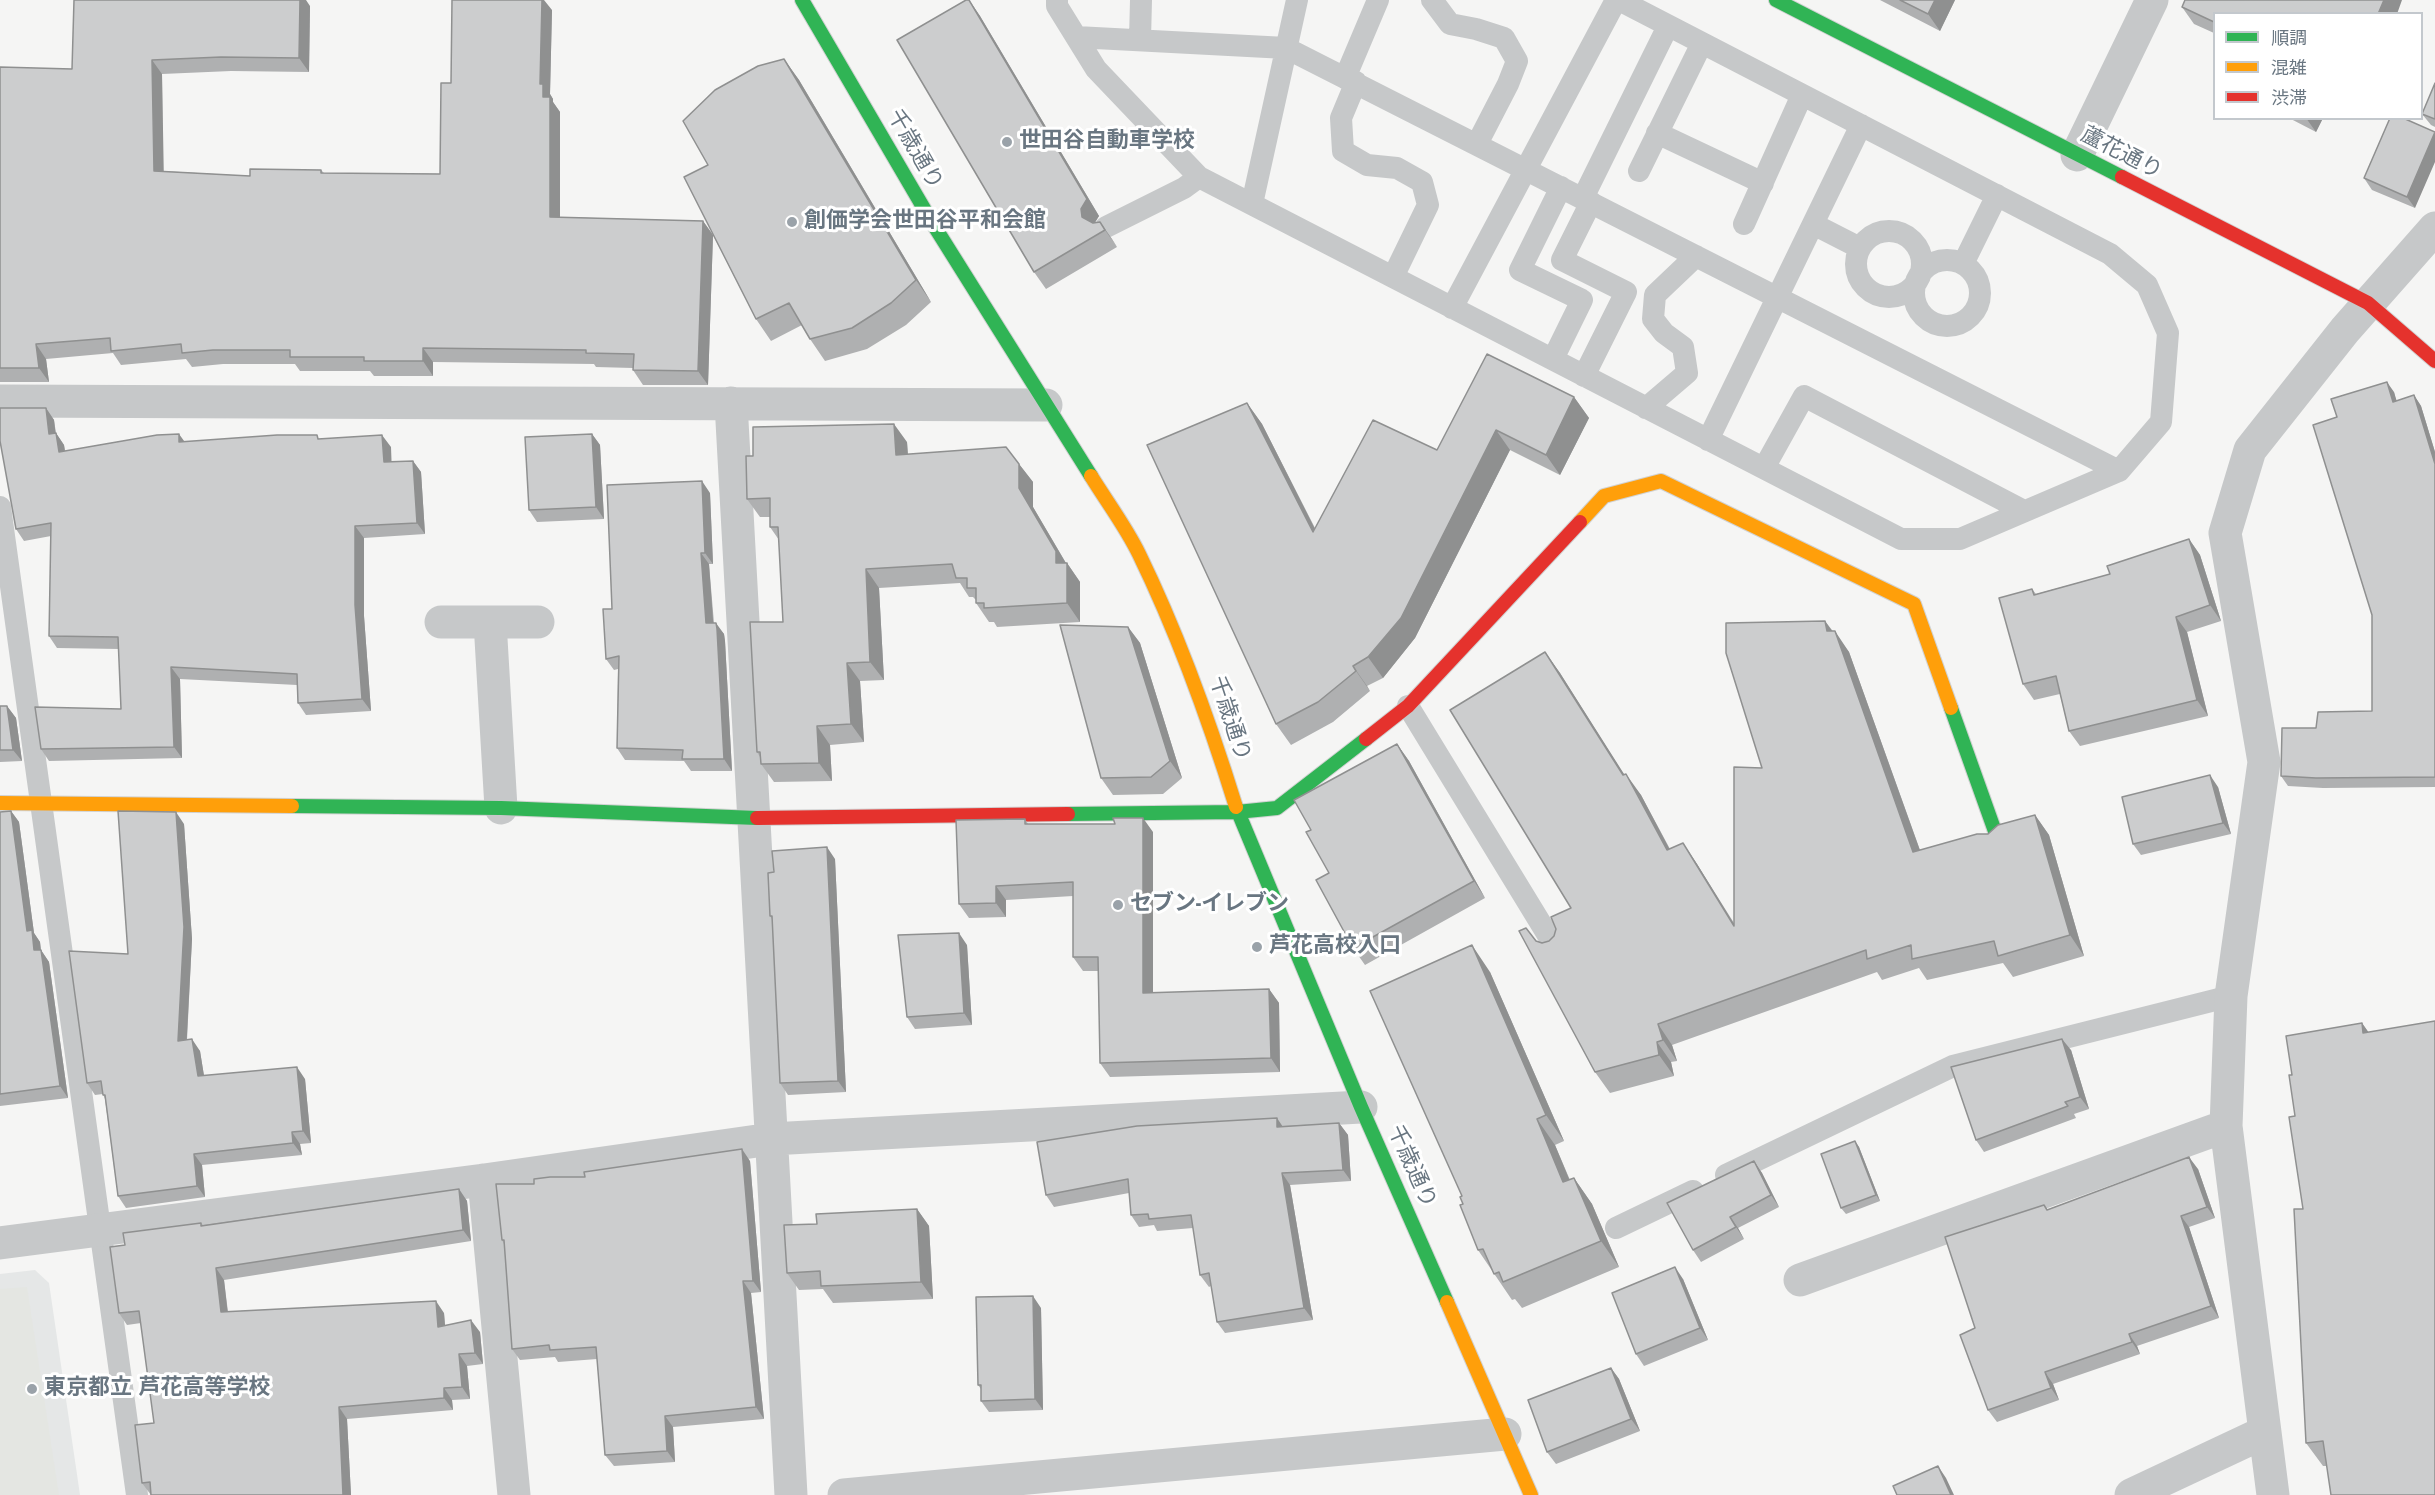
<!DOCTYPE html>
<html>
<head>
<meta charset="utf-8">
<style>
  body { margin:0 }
  #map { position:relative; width:2435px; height:1495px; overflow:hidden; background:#f5f5f4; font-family:Jost,"Noto Sans JP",sans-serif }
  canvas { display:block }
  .legend { position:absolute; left:2213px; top:12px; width:210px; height:108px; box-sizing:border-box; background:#fff; border:2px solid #c3c8cd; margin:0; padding:8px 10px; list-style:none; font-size:18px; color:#697681 }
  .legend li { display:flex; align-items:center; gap:12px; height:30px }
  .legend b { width:30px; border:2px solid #c3c8cd }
</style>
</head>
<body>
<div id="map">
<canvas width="2435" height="1495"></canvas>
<ul class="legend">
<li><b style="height:8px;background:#30b455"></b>順調</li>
<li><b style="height:8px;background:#ff9f0a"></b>混雑</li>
<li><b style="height:8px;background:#e5322d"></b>渋滞</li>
</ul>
</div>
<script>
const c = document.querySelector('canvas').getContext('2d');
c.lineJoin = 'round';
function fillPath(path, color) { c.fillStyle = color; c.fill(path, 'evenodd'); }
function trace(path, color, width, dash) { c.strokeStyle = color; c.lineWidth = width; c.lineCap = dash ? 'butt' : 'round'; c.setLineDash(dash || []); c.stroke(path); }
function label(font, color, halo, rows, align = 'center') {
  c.font = font + ' Jost,"Noto Sans JP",sans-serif'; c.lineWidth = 6; c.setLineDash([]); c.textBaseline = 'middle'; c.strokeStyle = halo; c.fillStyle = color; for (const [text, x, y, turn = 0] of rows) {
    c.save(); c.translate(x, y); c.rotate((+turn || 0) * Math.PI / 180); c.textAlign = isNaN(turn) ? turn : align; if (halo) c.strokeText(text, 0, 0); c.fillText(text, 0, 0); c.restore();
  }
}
const built = new Path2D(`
  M35 1270 49 1283 80 1495H0V1274Z`);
const green = new Path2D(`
  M27 1287 59 1495H0V1289Z`);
const lane = new Path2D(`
  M1057 0V6L1096 69 1199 177 1901 539H1960L2119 471 2161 422 2168 333 2147 285 2110 254 1619 0
  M1432 0 1450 24 1476 29 1504 38 1517 61 1508 84 1477 144
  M1076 37 1286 48 2119 471
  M1140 40 1141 0
  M1345 78 1378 0
  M1356 82 1341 118 1343 151 1367 165 1397 168 1422 182 1428 205 1393 277
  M1657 133 1763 183
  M1639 171 1702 43
  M1583 198 1668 26
  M1252 204 1297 0
  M1744 224 1802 95
  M1813 224 1860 248
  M1106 227 1184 188 1199 177
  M1856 264a33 33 0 1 1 66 0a33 33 0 1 1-66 0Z
  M1914 293a33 33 0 1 1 66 0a33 33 0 1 1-66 0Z
  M1963 264 1997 195
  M1452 308 1616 0
  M1553 359 1582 300 1520 270 1561 187
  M1584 376 1626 292 1562 260 1591 202
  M1646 408 1687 373 1683 347 1664 333 1653 319 1655 295 1696 256
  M1708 440 1861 125
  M1764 468 1804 396 2024 511
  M0 507 137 1495
  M1408 706 1557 950
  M1726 1175 1953 1066 2231 996
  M1616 1228 1693 1191`);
const street = new Path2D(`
  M2077 155 2152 0
  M0 401 1046 405
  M731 403 791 1495
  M441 622H538
  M490 622 501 808
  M484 1180 514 1495
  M0 1243 484 1180 771 1139 1361 1107
  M1800 1280 2226 1126
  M844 1495 1505 1434
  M2131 1495 2265 1432
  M2273 1495 2226 1126 2231 996 2264 762 2225 533 2250 450 2345 330 2435 228`);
const fast = new Path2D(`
  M802 0 933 224 1091 476
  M1776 0 2122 177
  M1951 708 1997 837
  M292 806 501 808 757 818
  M1236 807 1361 1107 1447 1302
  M1068 814 1237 812 1277 808 1366 739`);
const slow = new Path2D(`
  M1091 476C1107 502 1126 527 1139 554 1179 636 1209 720 1236 807
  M1580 522 1604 496 1661 481 1914 604 1951 708
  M0 803 292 806
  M1447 1302 1531 1495`);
const jam = new Path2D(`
  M2122 177 2368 303 2435 361
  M1366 739 1408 706 1580 522
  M757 818 1068 814`);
const wall = new Path2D(`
  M969 0 980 16 1099 216 1094 223 1100 222 1117 247 1046 289 1034 272Z
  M1880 0H1955L1940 31Z
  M310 6 309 72 231 71 162 74 163 171 250 176 321 170 324 173 440 174 451 83 552 10 550 94 553 99V102L560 112V217L703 221 713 235 708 165 784 59 799 80 931 302 906 325 867 349 825 361 810 339 802 325 771 341 756 319 713 235 708 385H643L633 370V368L596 367 594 364 433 362V376H374L370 371H300L295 364H223L192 367 186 359 121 365 113 353 46 359 49 382H0V67L72 69Z
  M2182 7 2214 14V33L2194 24Z
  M2435 83V127L2431 125 2422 114Z
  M2289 118H2323L2316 132Z
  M2390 118 2415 208 2372 190 2364 178Z
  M2394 392 2396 401 2414 395 2421 406 2435 452V787L2323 788 2288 786 2281 776 2316 728 2372 711V615L2337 417Z
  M1574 397 1589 418 1560 475 1510 450 1415 638 1383 678 1367 686 1370 691 1333 722 1291 745 1276 724 1247 403 1262 424 1315 528 1437 450Z
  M46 408 54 420 56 433 64 445 65 451 184 442 320 439 391 447V462L413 461 421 472 425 534 364 538V616L371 711 306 715 298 703 297 685 180 679 182 758 49 761 41 749 121 709 119 649 57 648 49 636 51 536 24 541 16 529Z
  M592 434 600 445 604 519 537 522 529 510Z
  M907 442 908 454 1019 464 1033 482V507L1066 563H1067L1080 582V622L997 627 994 622H989L976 603V600L973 597H969L960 583 879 588 884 680 860 681 864 742 830 745 832 781 774 782 761 764 760 757 757 752 783 622 779 540 770 527V517H760L747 499 753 456Z
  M710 493 713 564H709L714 623 724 634 725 641 732 771H691L684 761 625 760 617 748 618 669 614 670 606 659 612 609Z
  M2189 539 2200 555 2221 621 2187 632 2208 716 2080 746 2069 731 2060 694 2034 700 2023 684 2032 589 2036 594 2110 574Z
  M1825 621 1849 652 1920 850 1988 834 2035 815 2049 835 2084 956 2013 977 2003 963 1927 980 1919 968 1882 980 1877 972 1672 1045 1677 1061 1671 1062 1674 1076 1610 1093 1595 1072 1536 941 1542 943 1549 941 1554 936 1571 908 1545 652 1560 673 1624 775 1641 795 1670 849 1683 843 1697 864 1734 923 1762 768Z
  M1128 627 1140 643 1182 778 1163 794 1113 795 1101 778Z
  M0 706H7L16 718 22 761 0 762Z
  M1397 744 1409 761 1485 898 1365 965 1353 948 1329 873 1311 830Z
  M2218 787 2231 834 2141 855 2133 844Z
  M11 811 19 822 34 933 40 942 41 950 49 962 68 1098 0 1106V812Z
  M1025 819 1028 824 1153 832V993L1269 989 1279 1003 1280 1072 1110 1077 1100 1063 1098 971H1083L1073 957V896L1006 900V917L969 918 959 904Z
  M184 824 192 939 187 1040 200 1051 204 1076 305 1079 311 1143 300 1144 302 1155 202 1165 205 1197 126 1208 118 1196 105 1099 103 1094 95 1095 87 1083 128 954Z
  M835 859 846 1092 788 1095 780 1083 772 919 770 916Z
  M967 945 972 1025 915 1029 907 1017Z
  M1490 972 1564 1141 1555 1145 1570 1180 1574 1178 1592 1204 1619 1267 1522 1308 1515 1299 1512 1300 1478 1250 1462 1196Z
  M2362 1023 2368 1032 2327 1466H2323L2306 1443 2303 1209 2295 1116 2292 1075Z
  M2071 1050 2089 1109 2074 1114 2076 1118 1984 1152 1976 1140Z
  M1339 1123 1348 1135 1351 1181 1290 1185 1313 1320 1225 1333 1217 1322 1211 1286 1209 1287 1200 1275 1193 1228 1157 1231 1154 1225 1139 1227 1131 1215 1129 1193 1054 1207 1046 1195 1282 1126Z
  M1855 1141 1859 1147 1880 1201 1846 1214 1841 1208Z
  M750 1161 761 1292 751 1293 764 1419 673 1427 675 1462 614 1466 605 1455 597 1359 558 1362 555 1357 520 1360 512 1349 504 1244 502 1240 534 1184 585 1177Z
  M1754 1161 1762 1173 1779 1207 1738 1228 1744 1239 1701 1262 1693 1250Z
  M2198 1169 2215 1218 2189 1227 2219 1318 2137 1346 2140 1354 2053 1384 2059 1400 1997 1422 1988 1410 1975 1328 2044 1205 2048 1210Z
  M459 1189 467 1201 471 1241 224 1280 228 1312 444 1313 445 1325 480 1332 483 1364 467 1366 470 1399 452 1400 453 1410 347 1419 351 1495H151L142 1483 154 1423 141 1323 127 1325 119 1313 125 1245 201 1223 203 1225Z
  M917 1209 929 1226 933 1299 833 1303 823 1289 799 1290 787 1273 817 1224Z
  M1683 1279 1708 1340 1644 1366 1636 1354Z
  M1041 1308 1043 1410 989 1412 981 1401V1389L978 1385Z
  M1611 1368 1619 1379 1640 1431 1556 1464 1547 1452Z`);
const shadedWall = new Path2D(`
  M300 0H306L310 6 309 72 299 58Z
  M542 0H544L552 10 550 94 553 99V102L560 112V231L550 217 543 97 540 84Z
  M969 0 980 16 1099 216 1093 226 1082 217 1081 209Z
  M1935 0H1955L1940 31 1928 14Z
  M2384 0H2402L2397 14H2378Z
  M784 59 799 80 931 302 916 280Z
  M152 60 162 74 164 185 154 171Z
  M2306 118H2323L2316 132Z
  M2435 132V162L2415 208 2407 197Z
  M703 221 713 235 708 385 698 371Z
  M1100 222 1112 239 1117 247 1105 230Z
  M36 344 46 359 49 382 39 368Z
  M423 348 433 362V376L423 361Z
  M2387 382 2394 392 2400 412 2393 402Z
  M2414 395 2421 406 2435 452V464Z
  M1574 397 1589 418 1560 475 1546 455Z
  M1247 403 1262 424 1327 553 1313 532Z
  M46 408 54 420 57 446 49 434Z
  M894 424 907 442 909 474 896 455Z
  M1496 430 1510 450 1415 638 1383 678 1368 657Z
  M56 433 64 445 67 464 59 452Z
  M179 434 187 445 179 442Z
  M592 434 600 445 604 519 596 507Z
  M382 435 391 447 392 474 384 462Z
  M413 461 421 472 425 534 417 523Z
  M1019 464 1033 482V507L1067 565V563L1080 582V622L1067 603 1056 563 1019 488Z
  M702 481 710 493 713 564 705 553Z
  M355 526 364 538V616L371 711 362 699 355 605Z
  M2189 539 2200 555 2221 621 2210 605Z
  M701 553 709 564 714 634 706 623Z
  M866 569 879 588 884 680 870 662Z
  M2176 617 2187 632 2208 716 2197 700Z
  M1825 621 1837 638 1835 631 1849 652 1928 873 1913 852 1827 631Z
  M716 623 724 634 725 641 732 771 724 759Z
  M1128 627 1140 643 1182 778 1170 761Z
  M1545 652 1560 673 1638 796 1623 775Z
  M847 663 860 681 864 742 851 724Z
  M1353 666 1367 686 1370 691 1356 671Z
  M171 667 180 679 182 758 174 747Z
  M7 706 16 718 22 761 13 750Z
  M817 726 830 745 832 781 819 763Z
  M1397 744 1409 761 1485 898 1474 881Z
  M1626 774 1641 795 1681 871 1667 850Z
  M2210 775 2218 787 2231 834 2223 823Z
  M11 811 19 822 34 933 40 942 42 961 34 950 27 931Z
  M176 812 184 824 192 939 186 1053 178 1041Z
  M2035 815 2049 835 2084 956 2070 935Z
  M1143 818 1153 832V1007L1143 993Z
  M1683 843 1697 864 1748 947 1734 926Z
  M827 847 835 859 846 1092 838 1081Z
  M996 886 1006 900V917L996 903Z
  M959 933 967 945 972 1025 964 1013Z
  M1472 945 1490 972 1564 1141 1546 1115Z
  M41 950 49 962 68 1098 60 1086Z
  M1269 989 1279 1003 1280 1072 1271 1058Z
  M2362 1023 2379 1047 2363 1033Z
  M1658 1024 1672 1045 1677 1061 1663 1040Z
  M192 1039 200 1051 206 1088 198 1076Z
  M2062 1039 2071 1050 2089 1109 2080 1097Z
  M1657 1042 1671 1062 1674 1076 1659 1055Z
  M297 1067 305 1079 311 1143 303 1131Z
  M1277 1118 1285 1130 1277 1127Z
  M1537 1119 1555 1145 1581 1208 1563 1182Z
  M1339 1123 1348 1135 1351 1181 1343 1170Z
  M292 1132 300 1144 302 1155 293 1143Z
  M1855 1141 1859 1147 1880 1201 1876 1195Z
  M742 1149 750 1161 761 1292 753 1281Z
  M194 1154 202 1165 205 1197 197 1186Z
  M2189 1157 2198 1169 2215 1218 2207 1207Z
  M1754 1161 1762 1173 1779 1207 1771 1195Z
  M1282 1173 1290 1185 1313 1320 1304 1308Z
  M1574 1178 1592 1204 1619 1267 1601 1241Z
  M459 1189 467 1201 471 1241 463 1230Z
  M917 1209 929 1226 933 1299 921 1282Z
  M2181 1216 2189 1227 2219 1318 2211 1306Z
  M1730 1217 1738 1228 1744 1239 1736 1227Z
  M1675 1267 1683 1279 1708 1340 1700 1328Z
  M216 1268 224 1280 229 1324 221 1312Z
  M743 1281 751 1293 764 1419 756 1407Z
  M1033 1296 1041 1308 1043 1410 1035 1399Z
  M436 1301 444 1313 446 1338 438 1327Z
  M471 1320 480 1332 483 1364 475 1353Z
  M2129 1334 2137 1346 2140 1354 2132 1342Z
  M459 1354 467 1366 470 1399 462 1387Z
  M1611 1368 1619 1379 1640 1431 1631 1419Z
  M2045 1372 2053 1384 2059 1400 2051 1388Z
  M444 1388 452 1400 453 1410 444 1398Z
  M339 1407 347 1419 351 1495H343Z
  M665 1416 673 1427 675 1462 667 1451Z
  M1938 1466 1946 1478 1954 1495H1951Z`);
const building = new Path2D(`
  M74 0H300L299 58 221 57 152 60 154 171 250 176V169L321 170V173L440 174 441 83H451L452 0H542L540 84H543V97H550V217L703 221 698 371 633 370 634 354 586 353V350L423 348V361H364V357H290V350H213L182 353 181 344 111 351 110 338 36 344 39 368H0V67L72 69Z
  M966 0H969L1087 199 1081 209 1082 217 1093 223 1100 222 1105 230 1034 272 897 40Z
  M1900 0H1935L1928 14Z
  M2185 0H2384L2378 14H2214V22L2182 7Z
  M784 59 916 280 891 303 852 328 810 339 789 303 756 319 684 177 708 165 683 121 715 90 758 66Z
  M2435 83V119L2422 114Z
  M2390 118H2403L2435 132 2407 197 2364 178Z
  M1487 354 1574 397 1546 455 1496 430 1401 618 1368 657 1353 666 1356 671 1318 702 1276 724 1147 445 1247 403 1313 532 1373 420 1437 450Z
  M2387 382 2393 402 2414 395 2435 464V777L2316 778 2281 776 2282 728H2316L2318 712 2372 711V615L2313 425 2337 417 2331 399Z
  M0 408H46L49 434 56 433 59 452 157 435 179 434V442L277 435H317L318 439 382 435 384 462 413 461 417 523 355 526V605L362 699 298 703 297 674 171 667 174 747 41 749 35 707 121 709 118 637 49 636 51 523 16 529 0 441Z
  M894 424 896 455 1006 447 1019 464V488L1056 551V563H1067V603L984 608V603H976V588H967V578H956L952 564 866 569 870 662 847 663 851 724 817 726 819 763 761 764 760 752H757L750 622H783L778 527H770V498L747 499 746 456H753V427Z
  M592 434 596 507 529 510 525 437Z
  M702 481 705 553H701L706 623H716L717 629 724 759H682L683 750 617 748 619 656 606 659 603 609H612L607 485Z
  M2189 539 2210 605 2176 617 2197 700 2069 731 2056 676 2023 684 1999 598 2032 589 2034 595 2110 574 2107 566Z
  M1825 621 1827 631H1835L1913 852 1977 834H1988L1998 825 2035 815 2070 935 1998 956 1994 941 1912 959 1911 945 1867 959 1866 950 1658 1024 1663 1040 1657 1042 1659 1055 1595 1072 1519 931 1526 928 1536 941 1542 943 1549 941 1554 936 1556 929 1551 917 1571 908 1450 710 1545 652 1623 775 1626 774 1667 850 1683 843 1734 926V767L1762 768 1726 653V623Z
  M1060 625 1128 627 1170 761 1151 777 1101 778Z
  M0 706H7L13 750H0Z
  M1397 744 1474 881 1353 948 1316 880 1329 873 1306 832 1311 830 1294 800Z
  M2210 775 2223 823 2133 844 2122 797Z
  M11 811 27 931 32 930 34 950H41L60 1086 0 1094V812Z
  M118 811 176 812 184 927 178 1041 192 1039 198 1076 297 1067 303 1131 292 1132 293 1143 194 1154 197 1186 118 1196 105 1095H103L101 1081 87 1083 69 951 128 954Z
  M1113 818H1143V993L1269 989 1271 1058 1100 1063 1098 957H1073V882L996 886V903L959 904 956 820 1025 819V824H1115Z
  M827 847 838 1081 780 1083 772 916H770L768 873 774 872 772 851Z
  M959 933 964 1013 907 1017 898 935Z
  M1472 945 1546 1115 1537 1119 1563 1182 1574 1178 1601 1241 1503 1282 1499 1272 1494 1274 1483 1249 1478 1250 1460 1205 1463 1204 1460 1197 1462 1196 1370 991Z
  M2435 1021V1495H2331L2323 1441 2306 1443 2294 1209H2303L2289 1117 2295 1116 2289 1075H2292L2286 1036 2362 1023 2363 1033Z
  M2062 1039 2080 1097 2065 1102 2068 1106 1976 1140 1951 1067Z
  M1277 1118V1127L1339 1123 1343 1170 1282 1173 1304 1308 1217 1322 1209 1273 1200 1275 1191 1215 1149 1219 1148 1214 1131 1215 1128 1179 1046 1195 1037 1142 1137 1126Z
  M1855 1141 1876 1195 1841 1208 1821 1154Z
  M742 1149 753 1281H743L756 1407 665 1416 667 1451 605 1455 596 1347 550 1350 549 1345 512 1349 504 1240H502L496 1184H534V1179L550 1177H585L584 1172Z
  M2189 1157 2207 1207 2181 1216 2211 1306 2129 1334 2132 1342 2045 1372 2051 1388 1988 1410 1960 1335 1975 1328 1945 1237 2044 1205 2047 1210Z
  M1754 1161 1771 1195 1730 1217 1736 1227 1693 1250 1667 1203Z
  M459 1189 463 1230 216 1268 221 1312 436 1301 438 1327 471 1320 475 1353 459 1354 462 1387 444 1388V1398L339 1407 343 1495H151L150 1482 142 1483 135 1425 154 1423 139 1311 119 1313 110 1247 125 1245 123 1233 201 1223V1226Z
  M917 1209 921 1282 821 1286 820 1271 787 1273 784 1225 817 1224 816 1214Z
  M1675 1267 1700 1328 1636 1354 1612 1293Z
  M1033 1296 1035 1399 981 1401V1385H978L976 1297Z
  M1611 1368 1631 1419 1547 1452 1528 1400Z
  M1938 1466 1951 1495H1897L1893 1486Z`);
const markers = [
  [1007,142,6,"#9aa2a9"],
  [792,222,6,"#9aa2a9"],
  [1118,905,6,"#9aa2a9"],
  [1257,947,6,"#9aa2a9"],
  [32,1389,6,"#9aa2a9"]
];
const poiNames = [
  ["世田谷自動車学校",1019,142],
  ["創価学会世田谷平和会館",804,222],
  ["セブン-イレブン",1130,905],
  ["芦花高校入口",1269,947],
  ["東京都立 芦花高等学校",44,1389]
];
const streetNames = [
  ["千歳通り",914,150,60],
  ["蘆花通り",2121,154,27],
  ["千歳通り",1229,719,72],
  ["千歳通り",1411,1167,66]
];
fillPath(built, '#e5e7e7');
fillPath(green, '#e4e6e2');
trace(fast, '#d1d2d2', 16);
trace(slow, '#d1d2d2', 16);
trace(jam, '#d1d2d2', 16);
trace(lane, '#c6c8c9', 22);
trace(street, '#c6c8c9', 33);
trace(fast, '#30b455', 14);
trace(slow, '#ff9f0a', 14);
trace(jam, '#e5322d', 14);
fillPath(wall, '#afb0b1');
fillPath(shadedWall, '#8f9090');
fillPath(building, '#cccdce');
trace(building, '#8f9090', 1.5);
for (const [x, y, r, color] of markers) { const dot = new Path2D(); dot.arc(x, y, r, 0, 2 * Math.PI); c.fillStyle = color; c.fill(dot); trace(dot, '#fff', 2); }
label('bold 22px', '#697681', '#fff', poiNames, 'left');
label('22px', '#697681', '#fff', streetNames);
</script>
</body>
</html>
